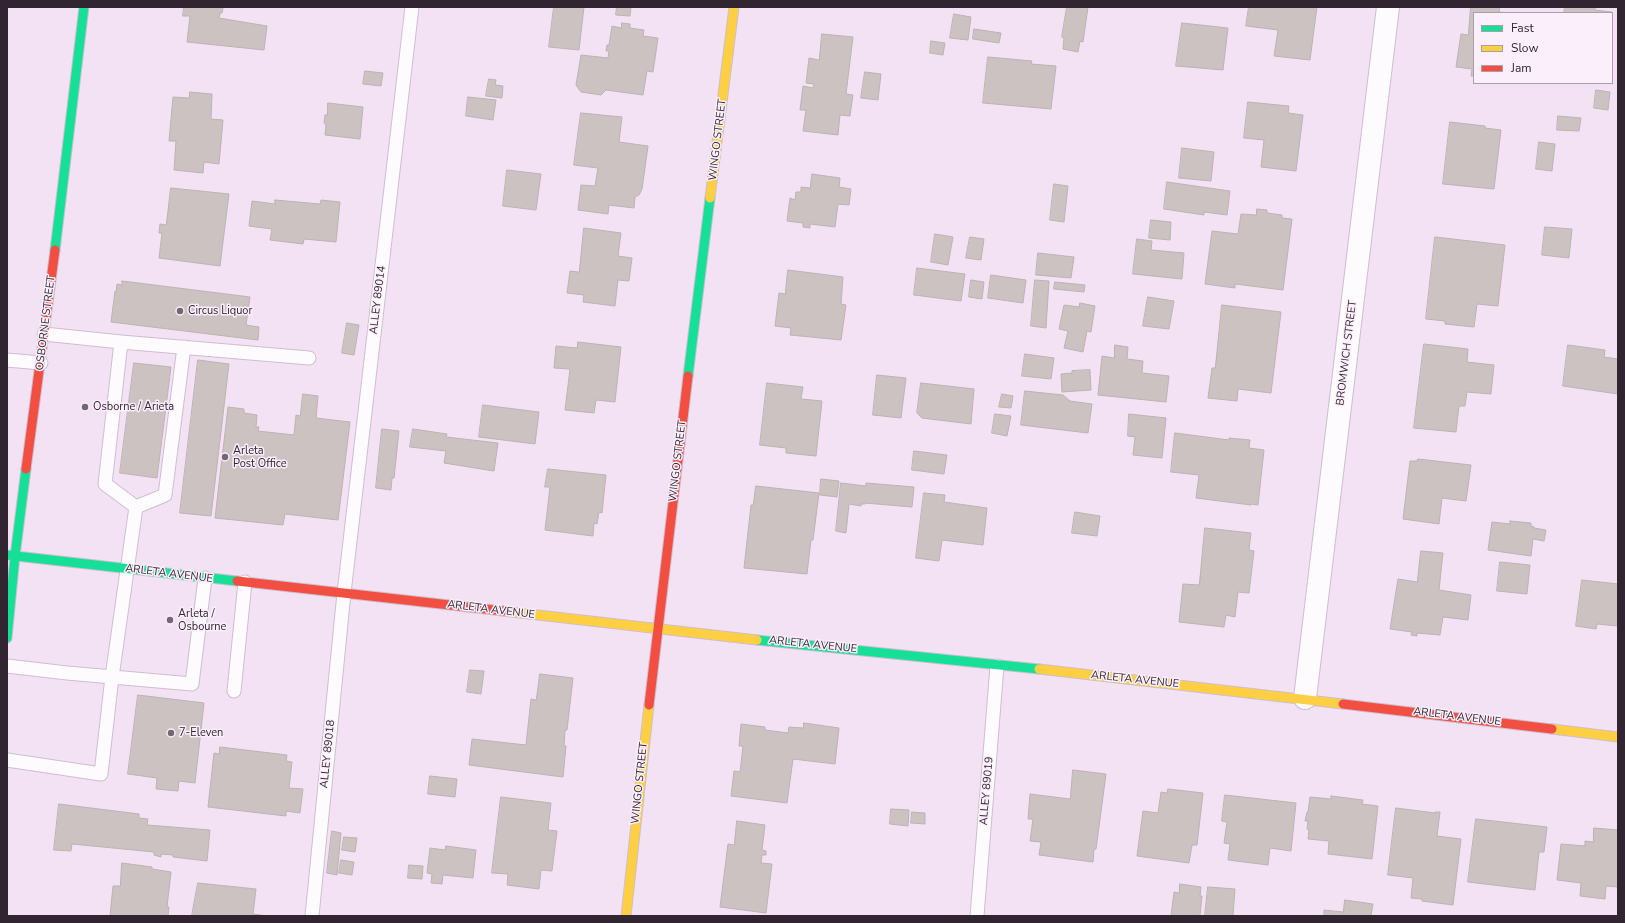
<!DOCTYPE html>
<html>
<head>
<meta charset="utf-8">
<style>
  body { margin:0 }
  #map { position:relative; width:1625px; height:923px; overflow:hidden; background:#f3e2f4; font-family:"Nunito Sans",sans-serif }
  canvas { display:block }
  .frame { position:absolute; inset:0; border:8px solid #302530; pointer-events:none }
  .legend { position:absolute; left:1473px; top:12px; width:140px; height:72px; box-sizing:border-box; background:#fceffc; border:1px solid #aa9eaa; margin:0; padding:5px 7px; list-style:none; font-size:12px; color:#302530 }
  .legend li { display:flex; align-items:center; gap:8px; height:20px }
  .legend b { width:20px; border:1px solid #aa9eaa }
</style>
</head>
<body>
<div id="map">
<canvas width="1625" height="923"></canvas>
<div class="frame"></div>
<ul class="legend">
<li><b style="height:5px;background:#16e098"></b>Fast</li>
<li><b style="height:5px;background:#ffcf43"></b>Slow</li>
<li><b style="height:5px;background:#f24e42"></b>Jam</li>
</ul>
</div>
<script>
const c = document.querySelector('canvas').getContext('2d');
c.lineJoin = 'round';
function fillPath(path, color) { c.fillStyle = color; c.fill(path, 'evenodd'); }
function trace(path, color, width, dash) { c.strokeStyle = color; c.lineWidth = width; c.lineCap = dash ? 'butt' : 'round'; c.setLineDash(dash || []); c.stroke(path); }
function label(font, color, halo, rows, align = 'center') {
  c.font = font + ' "Nunito Sans",sans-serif'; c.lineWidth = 3; c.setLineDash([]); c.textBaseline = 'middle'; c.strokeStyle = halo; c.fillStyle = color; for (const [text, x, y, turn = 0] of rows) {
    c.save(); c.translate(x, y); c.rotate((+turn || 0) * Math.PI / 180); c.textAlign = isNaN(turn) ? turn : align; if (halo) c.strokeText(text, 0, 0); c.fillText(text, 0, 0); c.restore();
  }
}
const building = new Path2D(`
  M184 7H221L223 8 222 13H220L219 18 267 26 264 50 187 42 190 16H183Z
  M554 7H584L579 50 549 47Z
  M617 7H631L630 16 616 15Z
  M1067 7H1088L1083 42 1080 41 1078 52 1063 49 1064 38 1062 37Z
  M1249 7H1317L1310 60 1274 56 1278 30 1246 26Z
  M1471 7H1500L1499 12 1509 13H1474V76H1471L1472 69 1456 67 1461 34 1468 35Z
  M1565 7H1595V10L1612 12V13H1564Z
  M954 14 971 17 968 40 950 38Z
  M622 23 630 24V28L644 30 643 36 658 38 653 72 647 71 643 95 606 90 601 95 581 92 576 85 581 55 608 58 609 51H606L607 45H609L612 26 621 28Z
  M1182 23 1228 28 1223 70 1176 66Z
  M974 29 1001 33 999 43 973 39Z
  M822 34 853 37 846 94 853 95 850 116 840 115 838 135 803 131 806 110H800L803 86 813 88 814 84 806 83 809 58 819 60Z
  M931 41 945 43 943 55 930 53Z
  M988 57 1032 61 1031 64 1056 66 1051 109 983 103Z
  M365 71 383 73 381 86 363 84Z
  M865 72 881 74 878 100 861 98Z
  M489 79 496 80 495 85 503 86 502 98 486 96Z
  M1596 90 1610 92 1608 110 1594 108Z
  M190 92 212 94 211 119 223 120 219 164 204 162 203 173 174 170 176 141H169L173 97 189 98Z
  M468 97 496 100 493 120 466 116Z
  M1248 102 1289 106 1288 113 1303 115 1296 171 1261 167 1264 140 1244 138Z
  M328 103 363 107 360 139 325 135 326 124 324 123 325 115H327Z
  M581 113 622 117 619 142 648 146 642 189 639 195 635 197 634 208 609 205 608 214 578 210 581 185 595 186 598 168 574 165Z
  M1558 116 1581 118 1579 131 1557 130Z
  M1450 122 1485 126V128L1501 130 1494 189 1443 184Z
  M1539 142 1555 144 1552 171 1536 169Z
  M1182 148 1214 152 1211 181 1179 178Z
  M507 170 541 174 536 210 503 206Z
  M812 174 840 178 839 187 851 189 849 205 838 204 835 227 810 224V228L803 227V223L787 221 790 198 795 200 796 192H801V187L810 188Z
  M1167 182 1230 191 1227 215 1204 212V215L1164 209Z
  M1054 184 1068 186 1064 222 1050 220Z
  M171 188 229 194 220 266 159 258 162 233H159L160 224 166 225Z
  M275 200 320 204 321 200 340 202 336 242 304 239 303 244 270 240 272 229 249 226 252 201 275 204Z
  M1257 209 1267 210V213L1282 215V218L1292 219 1283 290 1235 284V288L1205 284 1212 231 1238 234 1241 214 1256 215Z
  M1151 220 1171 222 1170 240 1149 238Z
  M1545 227 1572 229 1569 258 1542 255Z
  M584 228 621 233 618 256 632 258 629 281 618 280 615 306 583 302 584 295 567 293 570 271 579 272Z
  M935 234 953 237 948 265 931 262Z
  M970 237 984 239 981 260 966 258Z
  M1435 237 1505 245 1498 306 1477 304 1474 327 1445 324V321L1426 319Z
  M1137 239 1152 241 1151 250 1184 253 1182 279 1133 274Z
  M1038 253 1074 257 1071 278 1036 275Z
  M917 268 965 274 961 301 914 295Z
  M788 270 843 277 841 304 846 305 841 340 790 335 791 328 775 326 779 293 785 294Z
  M991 275 1026 280 1023 303 988 298Z
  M971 280 984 282 982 299 969 297Z
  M1035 280 1049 281 1046 328 1031 326Z
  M122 281 250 297 246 325 259 327 258 340 111 322 115 291 116 292 117 284 122 285Z
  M1055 282 1085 285 1084 292 1054 289Z
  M1148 297 1174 301 1169 329 1143 326Z
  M1080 303 1095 306 1091 332 1087 331 1083 352 1064 348 1068 331 1059 329 1064 305 1079 307Z
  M1222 305 1281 312 1271 393 1238 389 1237 401 1208 398 1212 368H1215Z
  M347 323 359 325 354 355 342 353Z
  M578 342 621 347 615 402 596 400 594 413 565 410 570 369 554 368 556 346 577 348Z
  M1424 344 1468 349 1467 362 1494 365 1491 394 1467 392 1465 406H1459L1456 432 1414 428Z
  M1115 345 1128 347 1127 359 1143 361 1142 373 1169 376 1166 402 1098 395 1102 356 1114 358Z
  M1568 345 1605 350 1604 357 1618 359V394L1563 386Z
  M1025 354 1054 358 1051 379 1022 376Z
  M198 360 229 364 211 516 180 513Z
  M134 363 171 367 157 478 120 473Z
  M1090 370 1091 390 1062 392 1061 374 1072 373V371Z
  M877 375 906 378 901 418 873 415Z
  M767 383 803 387 801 399 822 401 816 456 786 453V448L760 445Z
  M921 383 974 389 971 424 922 418 917 413Z
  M1025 391 1063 395 1070 401 1092 404 1088 433 1021 425Z
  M303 394 318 396 316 418 350 422 338 520 285 514 283 525 215 518 228 407 244 409V413L257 415 256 427H259L258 431 294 435 296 415 300 416Z
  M1002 394 1013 396 1011 408 999 407Z
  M483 405 539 412 535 444 479 437Z
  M995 414 1011 416 1007 436 992 433Z
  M1129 414 1166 418 1162 458 1133 455 1135 437 1128 436Z
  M382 429 399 431 394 478H392L391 490 376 488Z
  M413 429 447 434 446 437 498 443 494 471 444 463 446 451 410 447Z
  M1175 433 1229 440V438L1250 440 1249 448 1264 450 1258 505 1251 504V505L1196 498 1199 475 1171 472Z
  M914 451 947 455 944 474 912 470Z
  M1418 459 1471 465 1466 501 1442 498 1439 524 1403 519 1410 461H1417Z
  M548 469 606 475 602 513 599 512 597 524 594 523 593 536 545 530 550 487H545Z
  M821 479 839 481 837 497 820 495Z
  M841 483 866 486V483L914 487 912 507 865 503V504H861V506L849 504 846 533 836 531Z
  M756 486 819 493 813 540H811L807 574 744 568 751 505H753Z
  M924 493 945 495 944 502 987 508 983 545 942 540 939 561 916 558Z
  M1075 512 1100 516 1097 536 1072 533Z
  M1510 521 1531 523V526L1534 527V528L1546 530 1544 541 1533 539 1531 556 1488 550 1492 522 1510 524Z
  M1205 528 1251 533 1249 550 1254 551 1249 593 1238 592 1235 617 1226 615 1224 627 1179 622 1183 584 1199 585Z
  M1421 551 1443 553 1439 590 1471 595 1468 620 1443 617 1440 635 1417 633V636L1411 635 1412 632 1390 629 1398 579 1417 582Z
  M1500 562 1530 565 1527 594 1497 591Z
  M1582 580 1618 584V626L1597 624 1596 629 1576 626Z
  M470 670 484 671 481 694 467 692Z
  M540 674 573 678 567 730H565L564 746H566L563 777 469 765 472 739 526 745 531 699 536 700Z
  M138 695 204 703 195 783 179 781 178 791 156 789 157 778 128 774Z
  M804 723 839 728 835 764 793 759 787 803 731 796 734 771 740 772 743 746H739L741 724 765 727V730L788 733 789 727 803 728Z
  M220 747 287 755 286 761 292 762 289 788 303 789 300 813 286 811V816L208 807 214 753 219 754Z
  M1073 770 1106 774 1096 849H1094L1093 862 1039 855 1041 842 1030 841 1033 819H1028L1030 794 1070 799Z
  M430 776 457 779 455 797 428 794Z
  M1168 789 1203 793 1197 845H1192L1189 863 1137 856 1143 811 1158 813 1161 792 1167 793Z
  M1225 795 1296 803 1291 851 1270 848 1268 865 1228 860 1230 844 1224 843 1227 822 1222 821Z
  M1331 796 1363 800 1362 804 1378 806 1372 859 1328 854 1329 841 1308 839 1309 830 1307 829 1308 821H1305L1307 812H1308L1310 797 1331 799Z
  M501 797 551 803 548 830 557 831 552 871 541 870 539 889 507 885 508 874 492 873Z
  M59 804 139 814V818L148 819 147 825 210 830 207 861 173 857V855L161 854V857L154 855V852L72 844 71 851 54 850Z
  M1396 808 1435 813V812H1440L1437 836 1461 839 1453 905 1422 901V899L1411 898 1413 878 1388 875Z
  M891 809 909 810 908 826 890 824Z
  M912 812 925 813V824L911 823Z
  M1476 819 1547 827 1544 852H1539L1535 890 1468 882Z
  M737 821 765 825 762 850 766 851V855H762L761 863 772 864 766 913 720 907 728 844 734 845Z
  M1594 828 1618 830V887L1606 886 1605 899 1580 896 1581 883 1557 880 1561 844 1585 846V841L1593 842Z
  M332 831 341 833 337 875 327 873Z
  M344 837 357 838 355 852 342 850Z
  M446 846 476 850 473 878 443 875 442 884 431 883 432 874 427 873 430 848 445 850Z
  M341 860 354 862 352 875 339 873Z
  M122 863 152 867V869L171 872 167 907H169L168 916H110L113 886H120Z
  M409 865 423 866 422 879 408 878Z
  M198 883 256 889 253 914 267 916H192Z
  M1180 884 1201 887 1200 896H1202L1200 916H1171L1174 892 1179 893Z
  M1208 887 1235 889 1233 916H1205Z
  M1345 900 1373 904 1371 916H1324V910L1343 912Z`);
const lane = new Path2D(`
  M44 334 121 342 309 358
  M121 342 105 484 136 507
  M7 360 41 363
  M136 507 165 495 184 347
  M7 666 67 673 192 684 205 578
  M234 691 245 582
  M7 760 101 774 112 677 136 507
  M312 916 344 593 412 7
  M977 916 997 666`);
const street = new Path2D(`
  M1305 698 1388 7`);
const fast = new Path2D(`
  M55 250 84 7
  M688 376 710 198
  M7 555 237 581
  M7 638 15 556 26 469
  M757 640 1039 669`);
const slow = new Path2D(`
  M710 198 734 7
  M503 611 757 640
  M1039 669 1343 704
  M1552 729 1618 737
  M626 916 649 705`);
const jam = new Path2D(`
  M26 469 55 250
  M237 581 503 611
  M1343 704 1552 729
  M649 705 688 376`);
const markers = [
  [180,311,4,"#746775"],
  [85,407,4,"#746775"],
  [225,457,4,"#746775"],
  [170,620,4,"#746775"],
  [171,733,4,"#746775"]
];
const streetNames = [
  ["WINGO STREET",718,140,-83],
  ["ALLEY 89014",378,300,-83],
  ["OSBORNE STREET",46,323,-83],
  ["BROMWICH STREET",1347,353,-83],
  ["WINGO STREET",678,461,-83],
  ["ARLETA AVENUE",169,574,7],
  ["ARLETA AVENUE",491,610,7],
  ["ARLETA AVENUE",813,645,6],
  ["ARLETA AVENUE",1135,680,6],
  ["ARLETA AVENUE",1457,717,7],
  ["ALLEY 89018",328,754,-84],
  ["WINGO STREET",640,783,-84],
  ["ALLEY 89019",987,791,-85]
];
const poiNames = [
  ["Circus Liquor",188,311],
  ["Osborne / Arieta",93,407],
  ["Arleta",233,451],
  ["Post Office",233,464],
  ["Arleta /",178,614],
  ["Osbourne",178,627],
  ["7-Eleven",179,733]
];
fillPath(building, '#ccc2c2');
trace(building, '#bcb2b3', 1);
trace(lane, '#ccbfce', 15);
trace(street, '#ccbfce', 24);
trace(fast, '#ccbfce', 11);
trace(slow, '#ccbfce', 11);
trace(jam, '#ccbfce', 11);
trace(lane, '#fdfbfd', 13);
trace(street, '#fdfbfd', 22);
trace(fast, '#16e098', 9);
trace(slow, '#ffcf43', 9);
trace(jam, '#f24e42', 9);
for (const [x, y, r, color] of markers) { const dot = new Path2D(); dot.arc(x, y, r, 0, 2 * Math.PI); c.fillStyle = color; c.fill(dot); trace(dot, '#fceffc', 1.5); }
label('11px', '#302530', '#fceffc', streetNames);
label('11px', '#302530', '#fceffc', poiNames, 'left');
</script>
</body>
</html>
